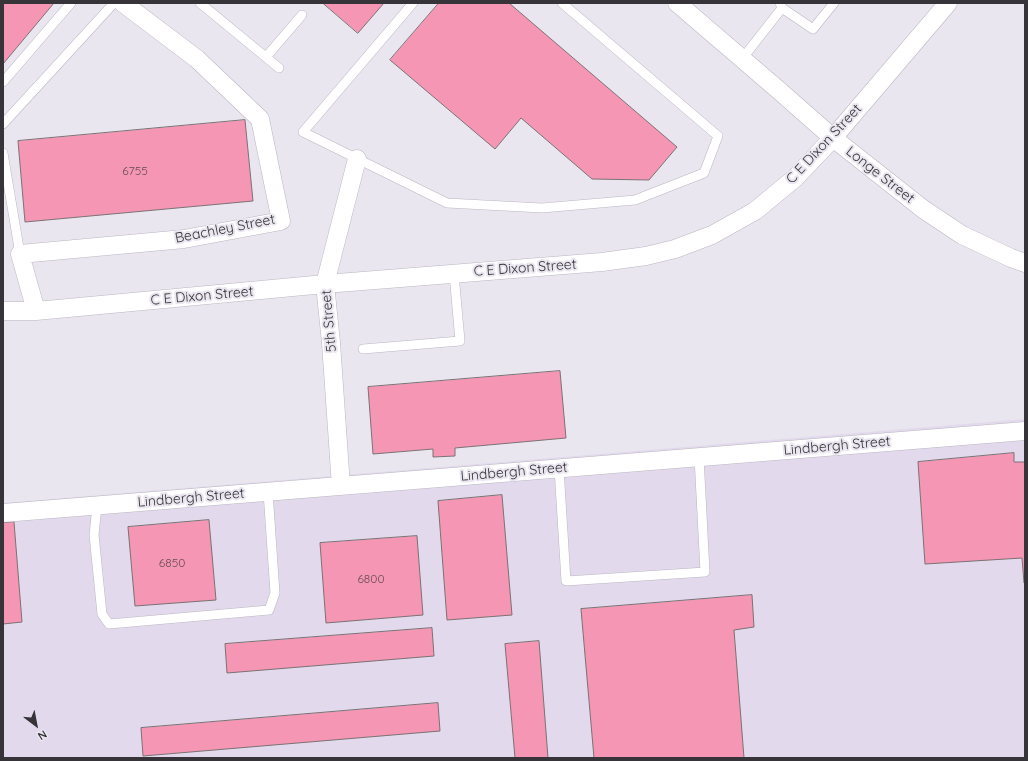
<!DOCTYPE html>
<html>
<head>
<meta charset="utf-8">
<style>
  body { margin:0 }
  #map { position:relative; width:1028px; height:761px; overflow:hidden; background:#eae6f0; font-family:Quicksand,sans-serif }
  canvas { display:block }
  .frame { position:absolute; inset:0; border:4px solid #363438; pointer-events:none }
  .north { position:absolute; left:16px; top:705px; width:40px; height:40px; -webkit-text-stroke:3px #eae6f0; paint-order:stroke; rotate:148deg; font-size:11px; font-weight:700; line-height:16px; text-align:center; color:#363438 }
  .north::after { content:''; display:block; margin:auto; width:14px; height:18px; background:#363438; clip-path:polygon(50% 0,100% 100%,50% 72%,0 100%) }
</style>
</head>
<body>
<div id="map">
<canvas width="1028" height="761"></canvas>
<div class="frame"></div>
<div class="north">N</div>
</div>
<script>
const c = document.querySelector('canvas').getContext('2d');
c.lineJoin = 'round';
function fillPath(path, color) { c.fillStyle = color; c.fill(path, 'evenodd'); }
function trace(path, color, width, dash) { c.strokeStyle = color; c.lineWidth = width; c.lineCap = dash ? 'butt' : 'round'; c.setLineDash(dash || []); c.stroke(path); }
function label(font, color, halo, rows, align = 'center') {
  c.font = font + ' Quicksand,sans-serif'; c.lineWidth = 4; c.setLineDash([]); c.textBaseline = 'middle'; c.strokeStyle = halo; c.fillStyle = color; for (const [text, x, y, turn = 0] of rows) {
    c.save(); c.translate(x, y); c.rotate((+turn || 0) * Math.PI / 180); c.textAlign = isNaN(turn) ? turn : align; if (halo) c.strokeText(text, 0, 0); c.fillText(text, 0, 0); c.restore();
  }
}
const built = new Path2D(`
  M1025 419V758H3V503Z`);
const building = new Path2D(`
  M3 3H54L3 64Z
  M323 3H384L358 33Z
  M439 3H509L677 147 649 180 592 179 521 118 495 149 390 60Z
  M245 120 253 201 25 222 18 141Z
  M560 371 566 438 455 448V456L433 457V449L373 454 368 387Z
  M1014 453V462H1025V582L1024 583 1022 558 925 564 918 462Z
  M502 495 512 615 447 620 438 501Z
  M209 520 216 600 135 606 128 527Z
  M14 522 22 622 3 624V523Z
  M417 536 423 615 326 623 320 543Z
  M752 595 754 627 734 630 744 758H594L581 609Z
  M432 628 434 656 227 673 225 644Z
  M539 641 548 758H515L505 644Z
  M438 703 440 731 143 756 141 728Z`);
const lane = new Path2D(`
  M200 3 279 68
  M413 3 303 132 447 203 542 208 635 200 704 173 718 136 562 3
  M780 3 782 8 813 29 834 3
  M266 57 302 15
  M742 59 782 8
  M3 82 71 3
  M3 124 114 3
  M3 153 20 254
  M363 349 460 341 454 274
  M559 468 566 581 705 572 699 457
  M97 506 94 535 102 614 109 624 269 610 275 593 268 492`);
const street = new Path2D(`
  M677 3 775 87 833 138 923 209 962 235 1011 258 1025 263
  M3 311H36L325 284 602 262 646 256 675 249 712 235 755 211 795 178 833 138 948 3
  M36 311 20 254 184 239 281 221 260 119 197 59 123 3
  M341 486 331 343 325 284 357 159
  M3 513 1025 431`);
const numberNames = [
  ["6755",135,171],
  ["6850",172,563],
  ["6800",371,579]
];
const streetNames = [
  ["C E Dixon Street",824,144,-47],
  ["Longe Street",880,175,38],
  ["Beachley Street",225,229,-11],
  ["C E Dixon Street",525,268,-4],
  ["C E Dixon Street",202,296,-5],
  ["5th Street",329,321,-95],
  ["Lindbergh Street",837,446,-5],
  ["Lindbergh Street",514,472,-5],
  ["Lindbergh Street",191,498,-5]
];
fillPath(built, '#e2daec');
fillPath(building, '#f496b4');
trace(building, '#7c7174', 1);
trace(lane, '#bab6c0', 10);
trace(street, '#bab6c0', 19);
trace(lane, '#fff', 9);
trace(street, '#fff', 18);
label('12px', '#664c57', null, numberNames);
label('14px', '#363438', '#eae6f0', streetNames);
</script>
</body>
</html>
